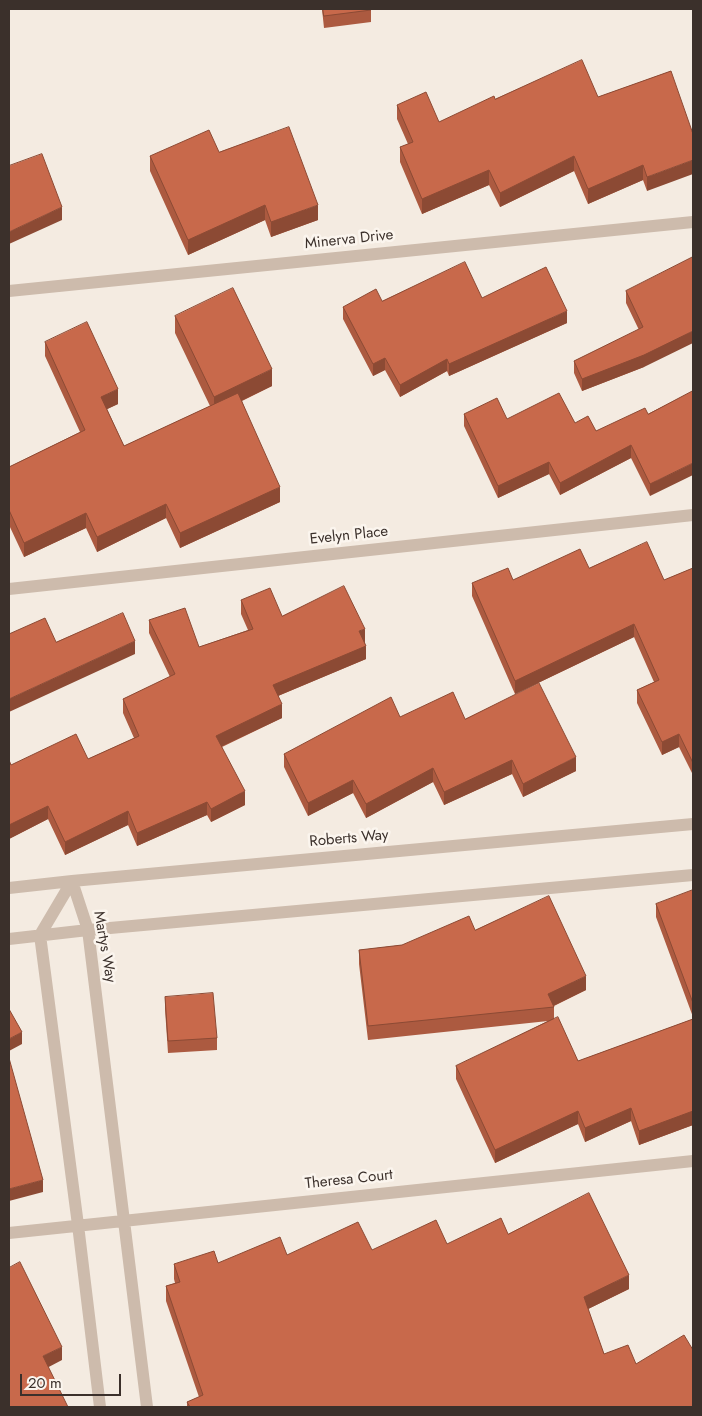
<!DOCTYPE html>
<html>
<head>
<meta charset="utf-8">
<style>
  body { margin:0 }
  #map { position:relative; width:702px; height:1416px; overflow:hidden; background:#f4ebe1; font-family:Jost,sans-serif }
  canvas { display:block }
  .frame { position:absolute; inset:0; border:10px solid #3b302b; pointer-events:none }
  .scale { position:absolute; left:20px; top:1374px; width:101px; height:22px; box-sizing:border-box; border:2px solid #3b302b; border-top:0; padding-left:6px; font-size:15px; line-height:18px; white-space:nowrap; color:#3b302b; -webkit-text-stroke:4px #fbf5ee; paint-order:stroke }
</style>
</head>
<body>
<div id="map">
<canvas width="702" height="1416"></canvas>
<div class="frame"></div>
<div class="scale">20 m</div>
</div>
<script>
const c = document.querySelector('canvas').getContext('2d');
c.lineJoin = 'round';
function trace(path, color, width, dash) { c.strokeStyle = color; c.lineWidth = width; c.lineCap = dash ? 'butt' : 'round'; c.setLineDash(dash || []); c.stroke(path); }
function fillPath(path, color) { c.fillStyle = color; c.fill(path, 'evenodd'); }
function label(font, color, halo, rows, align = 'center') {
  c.font = font + ' Jost,sans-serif'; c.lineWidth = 5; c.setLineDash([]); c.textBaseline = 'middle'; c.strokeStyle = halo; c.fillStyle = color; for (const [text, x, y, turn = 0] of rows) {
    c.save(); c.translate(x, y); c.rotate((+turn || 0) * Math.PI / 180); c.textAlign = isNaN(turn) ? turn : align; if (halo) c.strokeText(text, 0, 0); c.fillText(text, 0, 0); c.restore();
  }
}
const minor = new Path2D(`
  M9 291 693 222
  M9 589 693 515
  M72 881 40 935 78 1225 100 1407
  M72 881 88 930 147 1407
  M9 888 72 881 693 824
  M9 939 88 930 693 875
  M9 1233 693 1161`);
const wall = new Path2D(`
  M322 9H371V22L324 28Z
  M671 71 647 191 643 180 588 204 574 171 500 207 489 185 422 214 400 162V147L408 144 397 119V105L439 122 495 99 598 97Z
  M219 152 318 220 271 237 265 220 188 255 150 171V156Z
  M693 257 644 367 582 391 574 373V361L639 330 626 303V291Z
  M482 298 567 323 449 376 447 371 400 397 385 370 373 376 343 319V307L382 301Z
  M175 316 272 386 242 401 280 502 180 548 166 518 97 552 86 528 24 557 9 525V467L80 432 45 356V342L118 404 107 409 124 446 210 406 175 333Z
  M693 391 650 496 631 458 560 495 549 474 498 498 464 426V414L507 419 575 423 596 431 648 414Z
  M589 568 664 580 693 568V775L679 747 662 755 637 703V690L654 682 634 637 515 694 472 596V583L513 580Z
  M241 600 282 616 365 642 366 659 278 696 282 718 222 747 245 805 211 822 207 815 137 846 128 825 65 855 48 819 9 839V760L11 765 88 759 134 738 123 713V699L170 677 149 633V620L199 647 248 630 241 614Z
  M400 717 465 719 576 771 523 797 512 774 444 805 433 782 366 818 353 793 308 816 284 767V754Z
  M693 890V1017L656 917V904Z
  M475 930 586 990 554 1006V1019L578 1061 693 1019V1125L639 1145 631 1121 585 1142 578 1124 495 1163 456 1079V1066L548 1021 368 1040 359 964V950L402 945Z
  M165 997 217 1038V1050L168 1053 165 1009Z
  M508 1234 629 1289 588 1309 604 1354 636 1364 693 1407H187V1402L199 1397 166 1301V1286L175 1283 174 1279V1264L218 1263 287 1255 372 1250 447 1244Z`);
const shadedWall = new Path2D(`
  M574 156V171L500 207V193Z
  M693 160V174L647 191V177Z
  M643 165V180L588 204V189Z
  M489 170V185L422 214V199Z
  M265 205V220L188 255V240Z
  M318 205V220L271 237V222Z
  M62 207V220L9 244V232Z
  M567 311V323L449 376V364Z
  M693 331V343L644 367 582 391V379Z
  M385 358V370L373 376V364Z
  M447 359V371L400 397V385Z
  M272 369V386L214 414V397Z
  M118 389V404L101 412V397Z
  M631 445V458L560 495V483Z
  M549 462V474L498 498V486Z
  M693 463V475L650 496V484Z
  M280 487V502L180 548V533Z
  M166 504V518L97 552V537Z
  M86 513V528L24 557V543Z
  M634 624V637L515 694V681Z
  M365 629V642L359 644V631Z
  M135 641V654L9 712V699Z
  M366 646V659L273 698V685Z
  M282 704V718L216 749V736Z
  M679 734V747L662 755V742Z
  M576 757V771L523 797V784Z
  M512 760V774L444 805V792Z
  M433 768V782L366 818V804Z
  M353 780V793L308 816V803Z
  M245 791V805L211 822V809Z
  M207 802V815L137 846V833Z
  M48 806V819L9 839V825Z
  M128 811V825L65 855V842Z
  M586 976V990L551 1007 548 994Z
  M22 1032V1044L9 1051V1039Z
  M631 1108V1121L585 1142V1128Z
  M578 1111V1124L495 1163V1150Z
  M693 1111V1125L639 1145V1131Z
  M43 1180V1192L9 1201V1189Z
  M629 1275V1289L584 1311V1297Z
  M62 1347V1360L43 1370V1356Z`);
const building = new Path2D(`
  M323 9H371V10L324 16Z
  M582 60 598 97 671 71 693 134V160L647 177 643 165 588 189 574 156 500 193 489 170 422 199 400 147 413 142 397 105 426 92 439 122 494 96 495 99Z
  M289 127 318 205 271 222 265 205 188 240 150 156 209 130 219 152Z
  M42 154 62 207 9 232V166Z
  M693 257V331L644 355 582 379 574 361 643 327 626 291Z
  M465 262 482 298 546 267 567 311 449 364 447 359 400 385 385 358 373 364 343 307 376 289 382 301Z
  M233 288 272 369 214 397 175 316Z
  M87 322 118 389 101 397 124 446 238 393 280 487 180 533 166 504 97 537 86 513 24 543 9 510V467L85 430 45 342Z
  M693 391V463L650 484 631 445 560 483 549 462 498 486 464 414 497 398 507 419 559 393 575 423 588 416 596 431 645 408 648 414Z
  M647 542 664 580 693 568V763L679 734 662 742 637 690 659 680 634 624 515 681 472 583 508 568 513 580 580 549 589 568Z
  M344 586 365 629 359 631 366 646 273 685 282 704 216 736 245 791 211 809 207 802 137 833 128 811 65 842 48 806 9 825V760L11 765 76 734 88 759 139 736 123 699 175 674 149 620 185 608 199 647 253 629 241 600 270 588 282 616Z
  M123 613 135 641 9 699V634L45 618 56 642Z
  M539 683 576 757 523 784 512 760 444 792 433 768 366 804 353 780 308 803 284 754 391 697 400 717 453 692 465 719Z
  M693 890V1003L656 904Z
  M549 896 586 976 548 994 554 1007 368 1026 359 950 402 945 469 916 475 930Z
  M213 993 217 1038 168 1041 165 997Z
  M9 1009 22 1032 9 1039Z
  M558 1017 578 1061 693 1019V1111L639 1131 631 1108 585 1128 578 1111 495 1150 456 1066Z
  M9 1058 43 1180 9 1189Z
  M589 1193 629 1275 584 1297 604 1354 628 1345 636 1364 684 1335 693 1350V1407H190L187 1402 203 1395 166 1286 180 1282 174 1264 214 1251 218 1263 280 1237 287 1255 358 1222 372 1250 436 1220 447 1244 501 1218 508 1234Z
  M20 1262 62 1347 43 1356 68 1407H9V1268Z`);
const streetNames = [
  ["Minerva Drive",349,240,-6],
  ["Evelyn Place",349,536,-6],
  ["Roberts Way",349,839,-5],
  ["Martys Way",104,947,80],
  ["Theresa Court",349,1180,-6]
];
trace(minor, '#cdbbac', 12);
fillPath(wall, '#ac5a40');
fillPath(shadedWall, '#8c4a34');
fillPath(building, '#c8694b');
trace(building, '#8c4a34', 1);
label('15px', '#3b302b', '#fbf5ee', streetNames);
</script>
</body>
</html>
